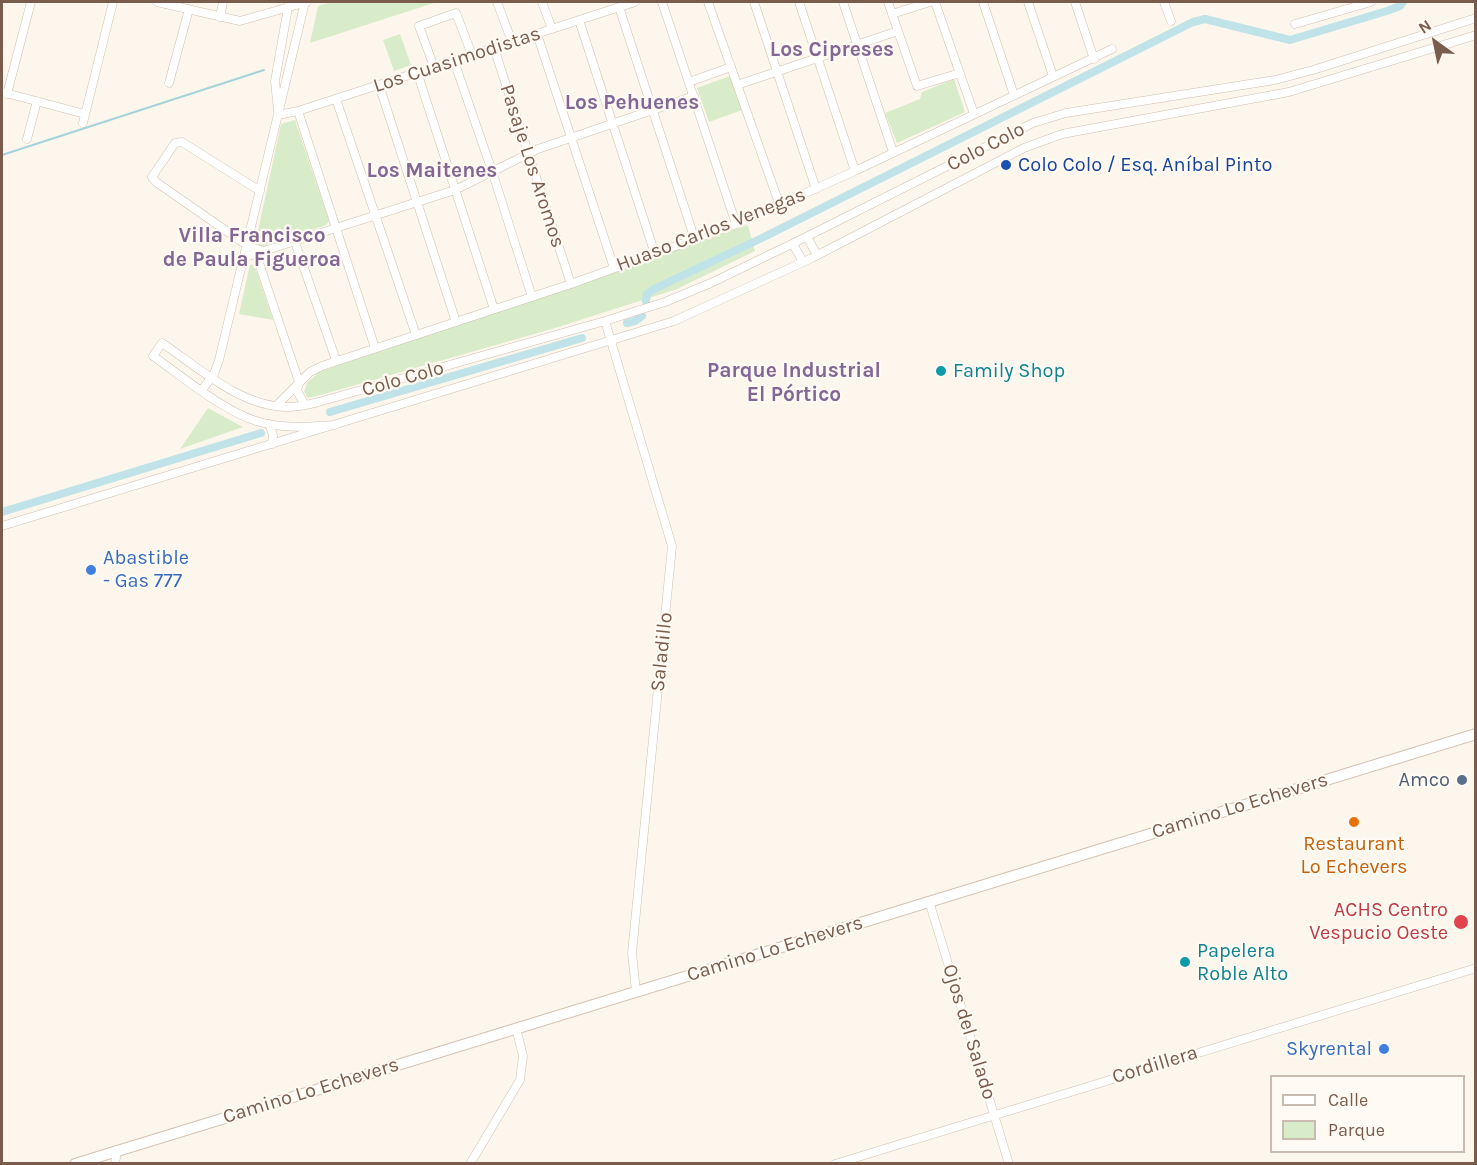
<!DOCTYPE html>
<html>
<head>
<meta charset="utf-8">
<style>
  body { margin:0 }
  #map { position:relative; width:1477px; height:1165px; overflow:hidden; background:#fdf6ec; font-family:Karla,sans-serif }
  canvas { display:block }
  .frame { position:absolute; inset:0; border:3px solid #7a5c4d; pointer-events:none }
  .legend { position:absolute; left:1270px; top:1075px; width:195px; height:78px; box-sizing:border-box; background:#fffaf3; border:2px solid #cabbb1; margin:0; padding:8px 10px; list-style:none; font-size:18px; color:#7a5c4d }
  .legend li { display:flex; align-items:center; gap:12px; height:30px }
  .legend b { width:30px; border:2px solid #cabbb1 }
  .north { position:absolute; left:1405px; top:12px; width:60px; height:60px; -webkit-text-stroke:4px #fffaf3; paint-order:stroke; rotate:327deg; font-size:16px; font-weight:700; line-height:24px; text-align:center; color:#7a5c4d }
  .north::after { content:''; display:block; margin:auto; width:21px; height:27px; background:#7a5c4d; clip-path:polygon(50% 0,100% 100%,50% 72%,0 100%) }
</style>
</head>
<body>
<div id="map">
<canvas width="1477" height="1165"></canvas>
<div class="frame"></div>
<ul class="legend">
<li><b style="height:8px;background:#fff"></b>Calle</li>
<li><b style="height:16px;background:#d8ecc9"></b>Parque</li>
</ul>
<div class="north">N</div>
</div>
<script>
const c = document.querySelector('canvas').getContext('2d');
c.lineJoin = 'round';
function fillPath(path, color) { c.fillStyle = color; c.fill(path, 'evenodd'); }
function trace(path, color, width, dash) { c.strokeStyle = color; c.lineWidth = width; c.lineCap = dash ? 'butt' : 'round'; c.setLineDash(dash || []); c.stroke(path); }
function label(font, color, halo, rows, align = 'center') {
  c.font = font + ' Karla,sans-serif'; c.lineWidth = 4.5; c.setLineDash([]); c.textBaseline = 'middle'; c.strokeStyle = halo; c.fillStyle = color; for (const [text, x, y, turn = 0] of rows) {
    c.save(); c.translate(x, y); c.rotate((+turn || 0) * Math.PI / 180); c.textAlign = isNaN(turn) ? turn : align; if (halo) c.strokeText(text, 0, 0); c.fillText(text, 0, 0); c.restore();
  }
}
const green = new Path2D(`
  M332 2H437L310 43 318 6Z
  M400 34 411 65 394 71 383 40Z
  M730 76 742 110 709 122 697 88Z
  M954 79 965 112 897 143 885 113 920 99 922 92Z
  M295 120 329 221 326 225 260 247 255 245 281 124Z
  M748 225 755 251 677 289 552 329 317 396 308 398 304 392 307 383 319 372Z
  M254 264 273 320 239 314 250 265Z
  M208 408 243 427 180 449Z`);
const stream = new Path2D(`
  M2 155 264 70`);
const canal = new Path2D(`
  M646 301 647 294 654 289 764 237 1193 22 1205 19 1290 40 1387 11 1400 6 1403 2
  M627 323 635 321 642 316
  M330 412 582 338
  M2 512 261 433`);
const minor = new Path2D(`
  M157 2 240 21 307 2
  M499 2H497L512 42
  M542 2 552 29
  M662 2 736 224
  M708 2 780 206
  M754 2 816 189
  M799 2 855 171
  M843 2 893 152
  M888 2 917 86 960 73
  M935 2 974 114
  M983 2 1014 95
  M1028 2 1053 76
  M1075 2 1094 59
  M1164 2 1171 21
  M619 7 695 240
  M892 14 930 2
  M220 17 223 2
  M579 20 655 254
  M1295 24 1371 2
  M537 34 614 268
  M494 48 571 284
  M454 61 492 171 532 297
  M434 67 419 26 456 13 472 55
  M417 72 494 309
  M689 82 731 67
  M169 83 189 9
  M379 85 456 322
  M737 85 898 31
  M2 92 85 114
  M7 94 31 2
  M336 99 416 335
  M278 111 275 81 289 2
  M298 111 375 348
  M278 115 298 111 635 2
  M83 123 113 2
  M27 139 37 101
  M260 191 182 142 175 143 152 177 156 182 248 246 263 251
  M807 237 817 255
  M295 242 336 360
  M793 244 803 262
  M256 254 299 382
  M245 257 455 190 538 149 694 96
  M605 321 672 546 632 953 636 991
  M299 383 297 391 305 405
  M202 390 214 374 219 360 305 2
  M276 406 310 372 322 366 571 284 736 224 855 171 1112 49
  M269 424 273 435 272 444
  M335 425C309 427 282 429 256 421 222 410 183 377 153 356L162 343C199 368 241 407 288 407 297 407 306 405 315 403L605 321 665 302 711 283 802 239 1033 123 1066 113 1275 80 1313 70 1476 18
  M2 526 674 321 812 258 1024 148 1062 134 1289 92 1476 35
  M929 901 1009 1164
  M115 1164 117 1150
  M470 1164 520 1080 523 1056 516 1028
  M835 1164 1476 968`);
const secondary = new Path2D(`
  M75 1164 1476 734`);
const markers = [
  [1006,165,6,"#1a4fb4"],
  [941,371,6,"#0f9aa8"],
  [91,570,6,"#3f7fe0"],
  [1462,780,6,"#5c6f8a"],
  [1354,822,6,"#e8710a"],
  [1461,922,8,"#e0444e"],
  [1185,962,6,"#0f9aa8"],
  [1384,1049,6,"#3f7fe0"]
];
const streetNames = [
  ["Los Cuasimodistas",457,60,-18],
  ["Colo Colo",986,147,-27],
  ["Pasaje Los Aromos",532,166,72],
  ["Huaso Carlos Venegas",711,230,-21],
  ["Colo Colo",403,379,-16],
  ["Saladillo",662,652,-84],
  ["Camino Lo Echevers",1240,806,-17],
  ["Camino Lo Echevers",775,949,-17],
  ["Ojos del Salado",969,1032,73],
  ["Cordillera",1155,1065,-17],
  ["Camino Lo Echevers",311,1091,-17]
];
const transitNames = [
  ["Colo Colo / Esq. Aníbal Pinto",1018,165]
];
const cultureNames = [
  ["Family Shop",953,371],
  ["Papelera",1197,951],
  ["Roble Alto",1197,974]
];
const shopNames = [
  ["Abastible",103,558],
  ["- Gas 777",103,581],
  ["Skyrental",1372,1049,"right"]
];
const serviceNames = [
  ["Amco",1450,780]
];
const foodNames = [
  ["Restaurant",1354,844],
  ["Lo Echevers",1354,867]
];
const healthNames = [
  ["ACHS Centro",1448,910],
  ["Vespucio Oeste",1448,933]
];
const neighbourhoodNames = [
  ["Los Cipreses",832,50],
  ["Los Pehuenes",632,103],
  ["Los Maitenes",432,171],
  ["Villa Francisco",252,236],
  ["de Paula Figueroa",252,260],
  ["Parque Industrial",794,371],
  ["El Pórtico",794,395]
];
fillPath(green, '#d8ecc9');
trace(stream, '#a5d3da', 2);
trace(canal, '#bfe3e8', 8);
trace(minor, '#d1beb0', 9);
trace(secondary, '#d6c0b0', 12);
trace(minor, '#fff', 8);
trace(secondary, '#fff', 10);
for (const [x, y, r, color] of markers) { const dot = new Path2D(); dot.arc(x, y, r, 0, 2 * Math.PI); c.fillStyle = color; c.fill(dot); trace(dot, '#fffaf3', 2); }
label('20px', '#7a5c4d', '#fffaf3', streetNames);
label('20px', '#164399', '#fffaf3', transitNames, 'left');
label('20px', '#0d838f', '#fffaf3', cultureNames, 'left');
label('20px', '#366cbe', '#fffaf3', shopNames, 'left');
label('20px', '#4e5e75', '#fffaf3', serviceNames, 'right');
label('20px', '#c56008', '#fffaf3', foodNames);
label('20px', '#be3a42', '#fffaf3', healthNames, 'right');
label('bold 21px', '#846695', '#fffaf3', neighbourhoodNames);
</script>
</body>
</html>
